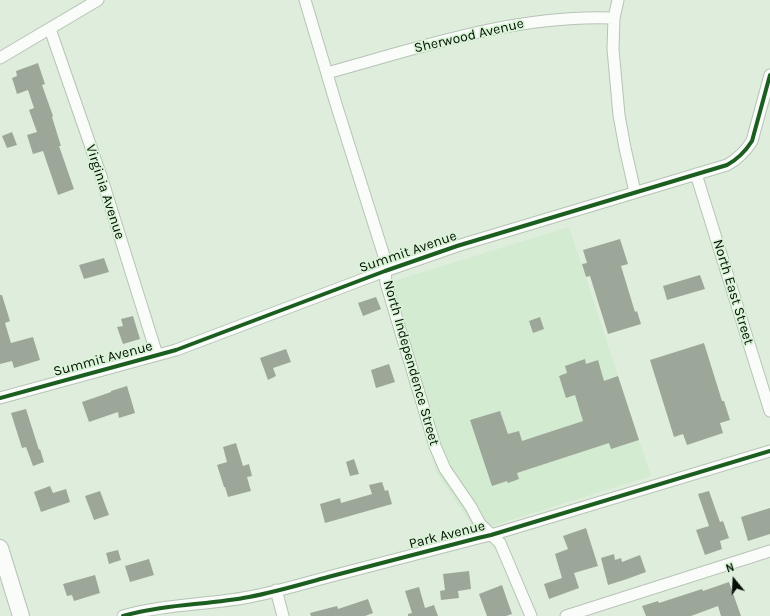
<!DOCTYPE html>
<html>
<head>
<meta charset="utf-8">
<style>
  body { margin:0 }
  #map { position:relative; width:770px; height:616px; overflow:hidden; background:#dfeddd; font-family:Karla,sans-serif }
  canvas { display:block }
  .north { position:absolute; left:714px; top:560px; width:40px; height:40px; -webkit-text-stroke:3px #d9f4d6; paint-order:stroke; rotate:342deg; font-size:11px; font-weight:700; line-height:16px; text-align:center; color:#060f06 }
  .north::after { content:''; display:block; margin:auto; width:14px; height:18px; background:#060f06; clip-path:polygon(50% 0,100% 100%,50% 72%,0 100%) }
</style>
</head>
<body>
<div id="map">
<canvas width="770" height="616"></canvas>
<div class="north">N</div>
</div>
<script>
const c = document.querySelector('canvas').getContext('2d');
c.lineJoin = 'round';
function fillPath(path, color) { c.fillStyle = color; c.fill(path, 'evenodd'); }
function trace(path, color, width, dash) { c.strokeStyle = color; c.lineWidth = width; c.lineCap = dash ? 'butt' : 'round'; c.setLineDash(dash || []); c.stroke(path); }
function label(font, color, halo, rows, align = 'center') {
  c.font = font + ' Karla,sans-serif'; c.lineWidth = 3.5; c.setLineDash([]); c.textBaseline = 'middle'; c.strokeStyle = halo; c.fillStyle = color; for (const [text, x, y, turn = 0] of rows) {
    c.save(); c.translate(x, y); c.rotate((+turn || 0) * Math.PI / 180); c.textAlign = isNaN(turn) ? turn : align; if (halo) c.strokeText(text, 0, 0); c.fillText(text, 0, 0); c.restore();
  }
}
const built = new Path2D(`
  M569 227 651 476 476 531 436 472 384 284Z`);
const building = new Path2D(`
  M38 63 45 84 42 85 53 116 52 117 61 146H59L74 189 58 195 43 151 33 154 27 135 37 132 29 110 34 108 28 90 17 94 12 78 17 76 16 71Z
  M12 132 17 145 7 148 2 136Z
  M620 239 628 264 621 266 635 312 637 311 641 324 608 334 590 276 586 277 582 264 587 263 583 250Z
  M104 258 109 272 84 279 79 265Z
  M700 275 705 289 667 300 663 286Z
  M0 295H2L10 321 5 323 11 343 33 337 40 360 14 368 12 361 0 364Z
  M376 297 381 309 363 316 358 303Z
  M133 316 140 339 123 344 117 327 123 326 121 319Z
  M540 317 544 329 533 333 529 321Z
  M704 343 722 401H724L730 420 720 423 723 433 687 445 683 434 674 437 650 360Z
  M286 349 291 362 273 368 276 376 268 380 260 358Z
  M585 359 586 364 598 360 604 381 618 376 639 440 611 449 609 443 517 473 519 479 508 483 507 481 492 486 470 420 500 411 508 434 519 431 522 441 583 421 575 395 566 398 559 376 567 373 565 366Z
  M389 364 395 382 376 388 371 370Z
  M127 386 135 413 119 418 118 412 89 422 82 402 111 392V391Z
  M26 409 39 450 40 449 44 462 33 466 26 447 22 448 11 413Z
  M236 443 243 466 249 464 252 476 247 477 251 491 228 497 225 487H224L217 465 227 462 223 447Z
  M354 459 359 474 350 476 346 462Z
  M382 482 385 491 388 490 392 504 325 523 320 504 340 498 341 503 372 494 369 485Z
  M50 486 53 493 66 489 70 502 41 512 34 492Z
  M100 491 109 515 94 520 85 496Z
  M709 491 720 522 723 521 729 538 720 541 722 549 705 555 696 530 709 526 698 494Z
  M770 508V534L748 541 741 517Z
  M586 528 598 566 574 573 579 588 549 599 544 584 562 578 555 554 568 549 563 536Z
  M118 550 121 560 109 564 106 553Z
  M614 554 615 560 621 558 622 562 640 555 646 572 627 579 608 585 601 558Z
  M149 559 154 575 130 582 125 566Z
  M469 571 471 589 458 591 459 598 441 600 440 591 445 590 443 574Z
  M95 575 100 593 74 601 72 595 67 596 63 584Z
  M729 582 741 616H721L718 606 691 616H646L642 606 658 601 659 603 702 589 703 591Z
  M502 585 512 614 506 616H487L479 594Z
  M419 587 425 608 434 605 438 616H408V614L412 613 405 591Z
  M368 599 373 613 365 616H311L310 613 337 606 338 609Z`);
const street = new Path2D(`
  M305 0 336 104 384 256 386 283 435 446 445 469 471 507 480 524 500 543 531 616
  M618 0 614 18 613 49 619 115 625 148 635 192
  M50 29 101 176 157 355
  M0 58 98 0
  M327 73C421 47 516 14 614 18
  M696 174 770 411
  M0 398 176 350 385 271 457 246 727 165C738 159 745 152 752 141L770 75
  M276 590 283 616
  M123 616C164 604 207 605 249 597 276 592 302 584 328 577 378 564 428 551 478 538L491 535 770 451
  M566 616 770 551`);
const secondary = new Path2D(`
  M0 548 21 616`);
const cycleway = new Path2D(`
  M0 398 176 350 385 271 457 246 727 165C738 159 745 152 752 141L770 75
  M123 616C164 604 207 605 249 597 276 592 302 584 328 577 378 564 428 551 478 538L491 535 770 451`);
const streetNames = [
  ["Sherwood Avenue",469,36,-13],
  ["Virginia Avenue",105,192,72],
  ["Summit Avenue",408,252,-19],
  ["North East Street",733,292,73],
  ["Summit Avenue",103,359,-15],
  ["North Independence Street",411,363,74],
  ["Park Avenue",447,535,-14]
];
fillPath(built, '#d3ebd0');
fillPath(building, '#9ca79a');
trace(street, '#b7c3b6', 13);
trace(secondary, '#b7c3b6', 18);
trace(street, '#fafcfa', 11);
trace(secondary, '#fafcfa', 16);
trace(cycleway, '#1b5e20', 4);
label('14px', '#060f06', '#d9f4d6', streetNames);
</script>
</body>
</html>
